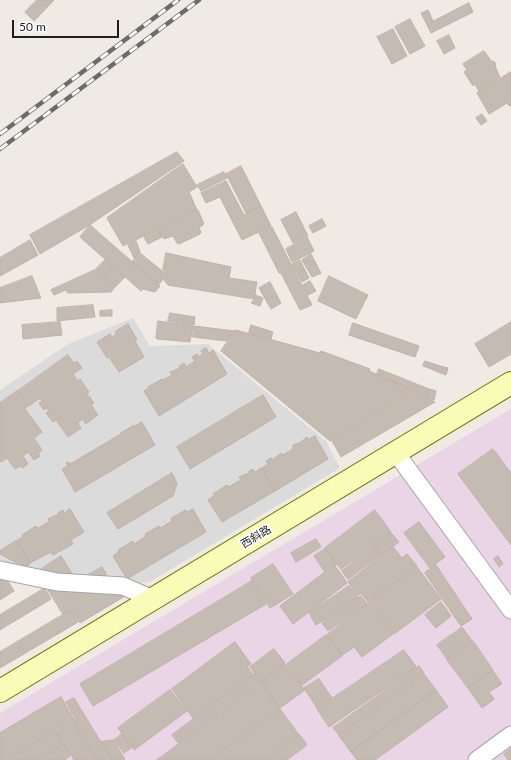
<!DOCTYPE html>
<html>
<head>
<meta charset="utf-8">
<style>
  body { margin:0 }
  #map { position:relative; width:511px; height:760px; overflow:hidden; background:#efebe4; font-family:Lato,sans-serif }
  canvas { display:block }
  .scale { position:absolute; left:12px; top:20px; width:107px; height:18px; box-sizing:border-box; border:2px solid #1e1e1e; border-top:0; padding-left:5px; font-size:12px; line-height:14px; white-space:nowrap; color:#1e1e1e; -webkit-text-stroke:3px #fff; paint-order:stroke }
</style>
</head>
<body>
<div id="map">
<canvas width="511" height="760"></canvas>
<div class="scale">50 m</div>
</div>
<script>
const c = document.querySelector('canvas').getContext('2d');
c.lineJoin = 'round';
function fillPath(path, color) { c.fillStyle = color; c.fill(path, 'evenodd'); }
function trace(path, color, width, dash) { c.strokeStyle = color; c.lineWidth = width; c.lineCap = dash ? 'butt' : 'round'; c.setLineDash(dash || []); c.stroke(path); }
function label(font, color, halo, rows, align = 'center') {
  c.font = font + ' Lato,"Noto Sans SC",sans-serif'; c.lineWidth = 3.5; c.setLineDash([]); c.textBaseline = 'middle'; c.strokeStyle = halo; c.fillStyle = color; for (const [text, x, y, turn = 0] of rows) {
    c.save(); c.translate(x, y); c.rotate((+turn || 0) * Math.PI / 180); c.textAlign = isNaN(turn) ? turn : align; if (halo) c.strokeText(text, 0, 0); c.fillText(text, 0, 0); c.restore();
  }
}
const residential = new Path2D(`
  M133 318 150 346 208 344 326 441 340 468 148 583 73 580 0 567V390L68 344Z`);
const industrial = new Path2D(`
  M511 409V760H0V713Z`);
const building = new Path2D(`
  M37 0H54L34 21 25 12Z
  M469 3 473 12 431 33 421 13 428 10 433 21Z
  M410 19 425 46 410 54 395 27Z
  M393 29 407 56 392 64 377 37Z
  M449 35 455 48 444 54 437 41Z
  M484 51 492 62 494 61 496 65 495 66 500 77 479 91 475 84 473 86 464 72 467 70 463 64Z
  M511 72V105L509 106 507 103 489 114 477 93Z
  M482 114 487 121 481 125 476 118Z
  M177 152 184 161 91 224 40 254 30 235Z
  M183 164 197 187 189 192 197 210 123 246 107 218Z
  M241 166 261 206 246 213 226 174Z
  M224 172 227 178 201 191 197 185Z
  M226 181 244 215 261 206 271 226 242 240 220 197 206 203 201 193Z
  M198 210 204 224 199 228 201 232 200 234 179 244 177 243 173 236 164 239 159 230Z
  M296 212 308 236 293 243 281 220Z
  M322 219 326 226 313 233 309 226Z
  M90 225 160 286 155 292 143 289 141 291 80 237Z
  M272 227 312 305 300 310 281 273H279L259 233Z
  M159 230 162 237 148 244 144 237Z
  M307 237 314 251 292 262 286 249Z
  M30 240 38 255 0 276V258Z
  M136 241 140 252 134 258 128 245Z
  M140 253 167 275 158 285 132 262Z
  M166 253 231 267 229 278 257 282 254 299 168 285 164 280 168 275 163 270Z
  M311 254 321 273 312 277 302 260Z
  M105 260 125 277 116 286 97 268Z
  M300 260 309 278 302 282 292 264Z
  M97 269 116 286 111 292 68 293 66 290 54 295 51 290Z
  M32 276 41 298 0 303V288Z
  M329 276 368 295 356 319 318 301Z
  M310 281 316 291 308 295 303 285Z
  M270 282 281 303 271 309 259 288Z
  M255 295 263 298 260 306 251 303 254 300Z
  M93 305 95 317 57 321V308Z
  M112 310V316H100V311Z
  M170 313 195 317 194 325 168 321Z
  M158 321 193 326 190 342 157 339 156 338Z
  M60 322 62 335 23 339 22 325Z
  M511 322V354L489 367 475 344Z
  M353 323 419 346 415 357 349 335Z
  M128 324 137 340 135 341 144 357 119 372 109 357 107 358 97 342 110 334 112 337 117 334 115 332Z
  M251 325 273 332 271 339 249 333Z
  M194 326 235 331 227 341 193 337Z
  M236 330 320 353 321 351 370 369 369 371 413 391 330 441 221 351Z
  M206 348 209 353 213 350 227 374 159 416 144 391 148 389V387L162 379 163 380 172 375 170 372 178 369 180 368 179 366 184 363 186 367 195 361 192 357 197 354 198 357 203 354 201 351Z
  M68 355 74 363 77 361 82 368 73 374 78 381 80 379 89 392 87 394 94 403 91 405 98 415 86 424 82 419 78 423 81 428 68 437 56 420 53 422 46 413 49 411 47 408 44 410 39 403 42 401 40 398 29 406 18 391Z
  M425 361 437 365 434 370 423 366Z
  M437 365 448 368 446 375 435 371Z
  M379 369 429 389 427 397 377 374Z
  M430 389 436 391 434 400 427 397Z
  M17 391 28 406 25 409 42 432 34 438 42 450 38 453 40 456 34 460 28 452 23 456 28 464 22 468 20 466 15 469 7 458 1 462 0 461V403Z
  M414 392 435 402 341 457 332 441Z
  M263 395 276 417 190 469 177 447Z
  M142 422 155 445 75 492 62 469 68 466 66 463 68 462 70 464 121 434V433L134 425 135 426Z
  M315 436 328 459 275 491 262 468 268 464 266 461 271 458 272 460 281 453 282 455 288 452 294 448 292 446 297 443 298 444 307 437 309 439Z
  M493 449 511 473V545L458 474Z
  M261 468 275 491 222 522 208 500 214 496 213 494 227 485 228 487 241 480 239 477 249 473V471L253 469 255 472Z
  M172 473 177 483 173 496 118 529 107 513Z
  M70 509 84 532 71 540 73 544 53 555 51 552 30 563 17 540 23 537 22 535 36 526 38 528 50 521 48 519 59 514 58 513 63 510 64 513Z
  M193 509 206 532 127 579 113 556 119 552 118 550 133 541 134 544 145 537 146 536 145 534 159 526 161 528 172 521 171 518 186 510 187 512Z
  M375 510 391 532 341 569 325 548Z
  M419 522 445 557 430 568 404 533Z
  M391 533 399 542 380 555 373 546Z
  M316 539 321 547 296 562 291 553Z
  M16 541 17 542 30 564 27 566 17 563 0 554V551Z
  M373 547 380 555 348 579 342 571Z
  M393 547 402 558 407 554 417 566 368 602 361 593 358 595 348 582Z
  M325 549 337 564 335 566 347 583 293 624 280 606 325 572 314 556Z
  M61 556 75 578 40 570Z
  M498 556 503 564 499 567 494 559Z
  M273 564 293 594 270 608 251 578Z
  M436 565 472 619 461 626 425 573Z
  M102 567 106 573V579L83 578Z
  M417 567 441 599 394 634 370 602Z
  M2 572 14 591 0 600V574Z
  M252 581 266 604 93 706 80 684Z
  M349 586 358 597 316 625 309 613Z
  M45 588 51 599 0 630V615Z
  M47 588 123 589 127 595 80 623 72 610 63 614Z
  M361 596 367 604 328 631 322 623Z
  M441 602 451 616 436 628 425 615Z
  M369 603 393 634 362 657 354 647 342 655 327 635Z
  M71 610 78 622 0 668V652Z
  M462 627 472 641 462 649 452 635Z
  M326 635 342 656 302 685 287 664Z
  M451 635 461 649 447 659 437 645Z
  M473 641 493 670 468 688 447 660Z
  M235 642 251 664 247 666 253 675 193 718 172 689Z
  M274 649 285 663 261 682 250 667Z
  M404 650 416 667 329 727 317 709Z
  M285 664 305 690 280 708 261 682Z
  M419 666 424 673 339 735 333 728Z
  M493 671 502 684 489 692 494 699 482 708 468 688Z
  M255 674 260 682 178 743 172 735Z
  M424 674 436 690 351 752 339 736Z
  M319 679 332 698 317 708 304 688Z
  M261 683 280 708 210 760H157Z
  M170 690 187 711 134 750 118 728Z
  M436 690 448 707 375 760H357L351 752Z
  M61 697 74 719 6 760H0V733Z
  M74 698 112 760H97L73 721 76 719 66 702Z
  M280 709 299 735 265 760H211Z
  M72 722 73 723 96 760H74L56 732Z
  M55 731 63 745 38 760H9Z
  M122 734 131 748 124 753 114 740Z
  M300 735 307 745 287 760H266Z
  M113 740 125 759 123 760H113L101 742Z
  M64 745 70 756 65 760H39Z
  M511 748V760H508L504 754Z`);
const street = new Path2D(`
  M396 453 511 610
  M0 570 57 582 123 586 153 599
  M477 760 511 735`);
const secondary = new Path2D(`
  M0 691 511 383`);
const rail = new Path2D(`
  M0 134 178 0
  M0 149 199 0`);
const streetNames = [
  ["西斜路",256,537,-31]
];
fillPath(residential, '#dcdbdb');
fillPath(industrial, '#e9d5e5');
fillPath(building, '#c4bbb3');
trace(building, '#c2b1a5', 1);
trace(street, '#a5a5a5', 19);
trace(secondary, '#6e7901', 24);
trace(street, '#fff', 17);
trace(secondary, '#f9fcb6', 22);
trace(rail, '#6c6c6c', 4.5);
trace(rail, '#fff', 3, [9]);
label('11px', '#1e1e1e', '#fff', streetNames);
</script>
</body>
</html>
